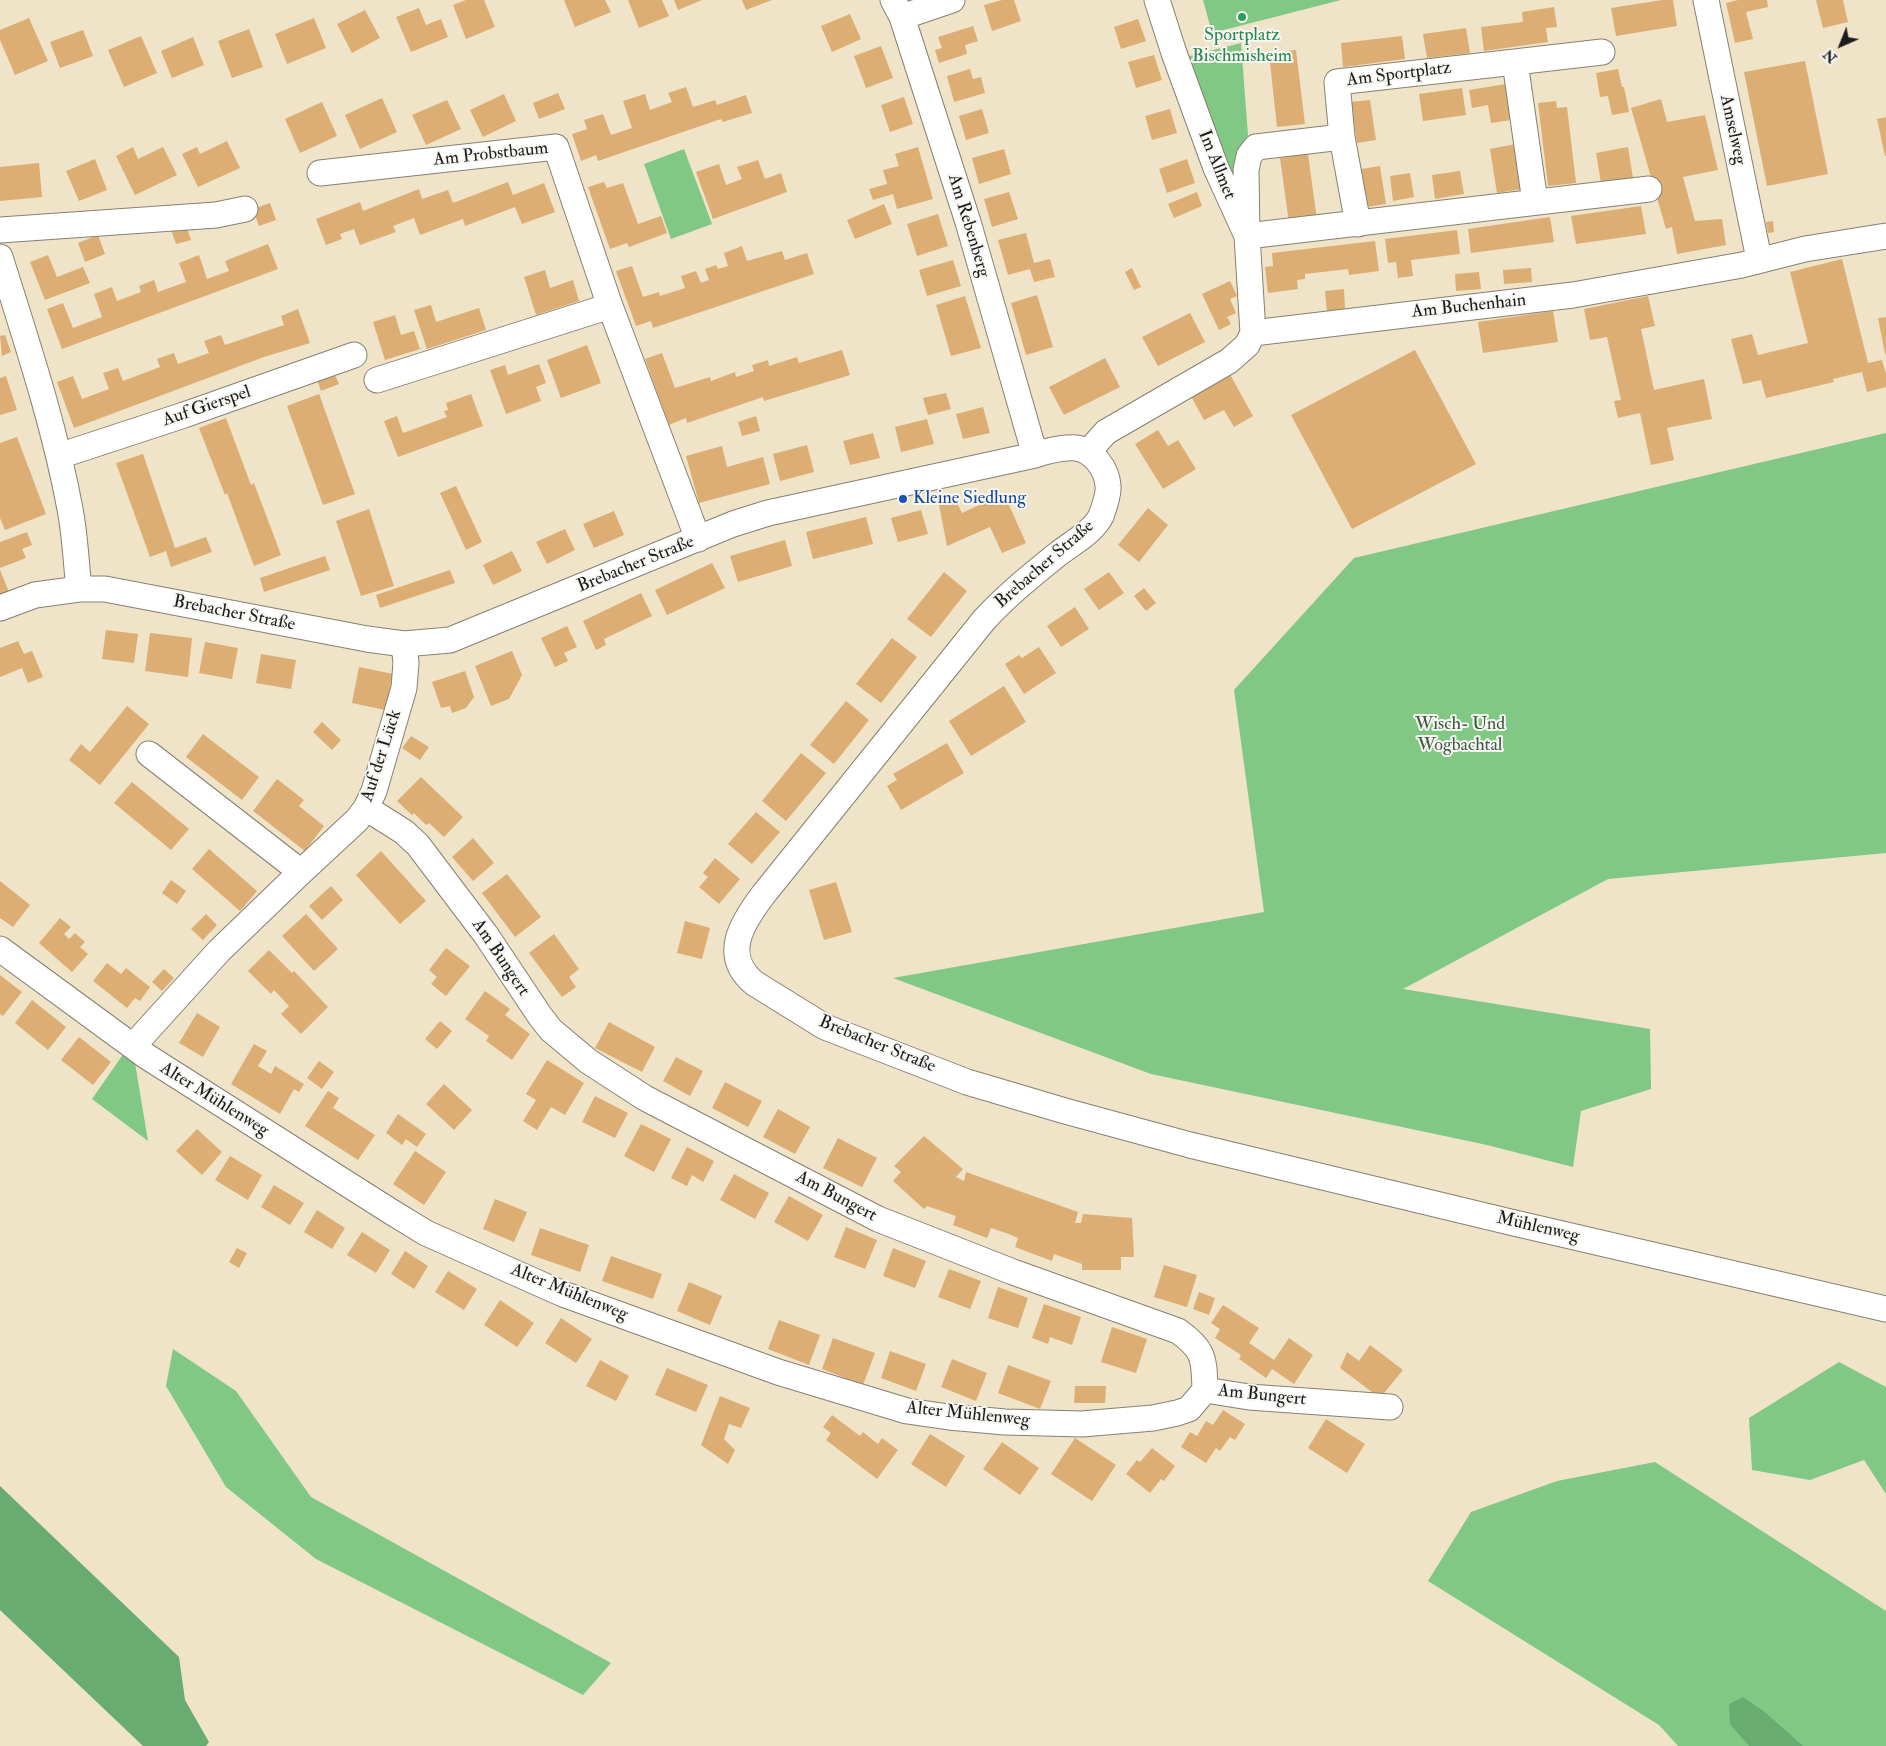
<!DOCTYPE html>
<html>
<head>
<meta charset="utf-8">
<style>
  body { margin:0 }
  #map { position:relative; width:1886px; height:1746px; overflow:hidden; background:#efe3c8; font-family:"IM FELL Double Pica",serif }
  canvas { display:block }
  .north { position:absolute; left:1816px; top:20px; width:50px; height:50px; -webkit-text-stroke:4px #f6f6f2; paint-order:stroke; rotate:224deg; font-size:14px; font-weight:700; line-height:20px; text-align:center; color:#1c1c1c }
  .north::after { content:''; display:block; margin:auto; width:18px; height:22px; background:#1c1c1c; clip-path:polygon(50% 0,100% 100%,50% 72%,0 100%) }
</style>
</head>
<body>
<div id="map">
<canvas width="1886" height="1746"></canvas>
<div class="north">N</div>
</div>
<script>
const c = document.querySelector('canvas').getContext('2d');
c.lineJoin = 'round';
function fillPath(path, color) { c.fillStyle = color; c.fill(path, 'evenodd'); }
function trace(path, color, width, dash) { c.strokeStyle = color; c.lineWidth = width; c.lineCap = dash ? 'butt' : 'round'; c.setLineDash(dash || []); c.stroke(path); }
function label(font, color, halo, rows, align = 'center') {
  c.font = font + ' "IM FELL Double Pica",serif'; c.lineWidth = 4; c.setLineDash([]); c.textBaseline = 'middle'; c.strokeStyle = halo; c.fillStyle = color; for (const [text, x, y, turn = 0] of rows) {
    c.save(); c.translate(x, y); c.rotate((+turn || 0) * Math.PI / 180); c.textAlign = isNaN(turn) ? turn : align; if (halo) c.strokeText(text, 0, 0); c.fillText(text, 0, 0); c.restore();
  }
}
const green = new Path2D(`
  M1203 0H1341L1212 33Z
  M1241 43 1248 135 1238 153 1237 181 1228 185 1186 57Z
  M684 149 712 224 671 239 644 164Z
  M1886 433V853L1608 879 1403 989 1650 1029 1651 1089 1581 1111 1573 1167 1487 1145 1151 1074 893 978 1264 912 1234 690 1354 558Z
  M124 1053 135 1063 148 1141 92 1099Z
  M173 1349 236 1391 311 1497 611 1663 583 1695 316 1559 226 1487 166 1386Z
  M1839 1362 1886 1387V1494L1864 1460 1810 1480 1752 1470 1749 1418Z
  M1655 1462 1886 1611V1746H1678L1659 1725 1428 1581 1471 1512 1557 1481Z`);
const forest = new Path2D(`
  M0 1486 179 1657 185 1700 209 1742 206 1746H143L0 1610Z
  M1743 1697 1766 1713 1803 1746H1749L1730 1724 1729 1704Z`);
const building = new Path2D(`
  M466 0H484L495 27 466 39 453 5Z
  M564 0H605L611 12 575 27Z
  M628 0H662L669 16 639 28Z
  M674 0H702L678 10Z
  M742 0H772L746 10Z
  M1002 0H1014L1021 21 992 31 984 5Z
  M1662 0H1673L1677 26 1616 36 1611 8Z
  M1738 0H1767L1768 7 1746 12 1753 39 1735 43 1726 3Z
  M1816 0H1843L1848 22 1823 28Z
  M1554 7 1557 27 1546 28 1548 42 1484 51 1481 27 1523 22 1522 12Z
  M419 8 426 25 441 19 448 37 411 52 396 17Z
  M365 10 380 38 352 53 337 24Z
  M850 14 861 39 832 52 821 26Z
  M29 18 48 61 15 75 0 40V30Z
  M314 18 326 48 287 64 275 34Z
  M1138 19 1146 41 1121 49 1114 27Z
  M973 26 978 41 965 45 967 54 939 63 935 50 942 48 938 37Z
  M1466 28 1470 53 1427 58 1423 34Z
  M249 29 263 67 232 78 218 41Z
  M83 30 93 56 60 68 50 42Z
  M141 36 157 73 124 87 108 50Z
  M1402 36 1405 59 1343 67 1341 43Z
  M193 37 204 65 172 78 161 51Z
  M881 46 893 78 866 88 854 56Z
  M1296 50 1305 124 1277 127 1269 53Z
  M1154 55 1162 80 1136 88 1128 62Z
  M1805 61 1828 174 1767 186 1744 72Z
  M970 69 973 79 981 77 985 93 954 102 947 76Z
  M1618 69 1622 87H1624L1629 112 1612 115 1608 96 1600 97 1596 73Z
  M1506 84 1512 120 1491 123 1488 105 1472 108 1469 90Z
  M686 87 693 107 715 100 717 105 746 95 752 113 723 122 721 119 598 161 596 155 581 161 572 134 587 129 584 120 603 114 611 135 632 128 623 101 645 94 650 110 672 102 668 93Z
  M1462 88 1466 115 1423 121 1419 94Z
  M558 93 565 109 539 119 533 103Z
  M504 94 516 121 483 137 470 110Z
  M904 97 913 124 890 132 881 105Z
  M382 98 397 132 360 149 345 115Z
  M1661 99 1667 122 1705 115 1718 170 1683 177 1695 221 1722 219 1726 245 1677 254 1672 227 1666 229 1631 108Z
  M447 100 461 129 426 145 412 115Z
  M1370 100 1376 140 1357 143 1351 102Z
  M1556 101 1557 108 1567 107 1576 183 1548 186 1538 103Z
  M322 102 337 136 300 153 285 119Z
  M982 109 989 133 966 140 959 116Z
  M1170 109 1177 133 1152 140 1145 116Z
  M1886 117V156H1885L1877 119Z
  M227 141 240 168 198 187 182 154 197 147 200 154Z
  M1515 144 1522 189 1497 193 1490 149Z
  M133 147 138 159 163 147 177 175 135 195 116 156Z
  M918 147 933 199 897 209 893 194 873 200 869 189 887 184 883 170 899 166 895 154Z
  M1628 147 1633 178 1601 183 1596 153Z
  M1004 149 1011 174 979 184 972 158Z
  M1308 154 1317 220 1289 223 1280 158Z
  M95 159 107 190 79 201 66 171Z
  M1187 159 1195 183 1167 193 1159 169Z
  M758 160 765 179 781 173 787 192 713 219 696 172 719 164 726 185 742 179 737 167Z
  M39 163 42 197 0 201V167Z
  M1380 166 1386 204 1367 207 1361 169Z
  M1460 171 1464 194 1435 199 1432 175Z
  M1410 173 1414 197 1393 201 1390 176Z
  M508 182 513 195 544 183 555 212 522 224 515 207 465 226 463 219 420 235 414 218 393 226 396 232 360 245 354 229 340 234 342 239 326 245 316 219 360 202 363 211 419 189 422 199 448 190 453 203Z
  M604 182 607 188 623 183 638 224 661 216 667 233 629 247 627 243 610 249 588 187Z
  M1009 192 1018 219 992 227 984 199Z
  M1197 192 1202 206 1174 218 1168 204Z
  M270 203 276 220 259 226 253 209Z
  M884 204 892 224 855 239 847 220Z
  M1641 206 1646 234 1576 244 1571 216Z
  M938 214 948 246 917 256 907 224Z
  M1550 217 1554 242 1471 253 1468 229Z
  M1773 221 1774 232 1768 233 1766 222Z
  M186 226 191 240 176 244 171 230Z
  M1457 230 1460 254 1411 260 1413 276 1398 278 1396 262 1388 263 1385 239Z
  M1026 233 1034 263 1050 259 1055 277 1034 282 1030 269 1008 275 998 240Z
  M98 235 105 254 85 262 78 243Z
  M1375 241 1379 271 1349 275 1348 269 1305 274V279L1297 280 1298 289 1268 293 1265 267 1273 266 1272 253Z
  M268 244 278 269 62 349 47 309 63 303 73 328 102 317 94 294 112 287 117 301 141 292 139 286 154 280 158 292 186 282 179 263 199 255 207 279 229 271 225 261Z
  M742 246 747 261 782 251 785 260 807 253 814 274 653 328 651 321 636 326 616 271 632 266 643 297 659 292 660 296 685 288 681 276 696 271 701 283 709 280 705 269 716 265 718 269 728 266 724 253Z
  M48 255 57 277 83 267 90 283 45 300 30 262Z
  M1842 259 1868 363 1882 360 1886 374V387L1867 392 1862 372 1833 379 1834 382 1766 398 1761 380 1743 384 1731 339 1752 334 1758 355 1808 343 1790 272Z
  M953 260 961 286 927 296 919 270Z
  M1132 268 1141 287 1134 290 1125 272Z
  M1531 268 1532 282 1504 284 1503 270Z
  M545 270 550 288 573 280 579 301 536 315 524 277Z
  M1479 272 1481 289 1456 291 1455 274Z
  M1230 281 1237 296 1230 299 1236 313 1227 317 1231 324 1219 330 1202 294Z
  M1344 289 1345 310 1327 312 1325 291Z
  M1037 295 1053 347 1026 355 1011 303Z
  M965 296 981 348 951 356 936 305Z
  M1648 296 1655 326 1641 329 1654 390 1704 379 1712 419 1667 428 1674 460 1651 465 1640 413 1618 418 1614 401 1621 400 1607 337 1590 340 1584 309Z
  M431 305 436 322 479 308 486 330 427 349 414 310Z
  M298 309 310 343 264 357 74 428 57 382 73 376 82 399 109 389 103 373 118 368 123 381 160 367 157 359 174 353 178 364 209 353 204 341 221 335 225 345 284 325 281 316Z
  M1553 311 1558 342 1483 353 1478 322Z
  M1190 313 1205 342 1158 366 1142 337Z
  M395 315 401 335 414 331 420 349 385 360 373 322Z
  M1886 317V354H1885L1878 318Z
  M5 335 11 352 2 356 0 336Z
  M587 345 601 383 561 398 547 360Z
  M842 350 850 375 764 401 763 397 687 423 686 418 669 425 645 359 662 353 675 388 710 377 711 381 735 372 736 377 754 371 752 365 768 360 769 366 797 357 799 363Z
  M1415 350 1476 464 1352 529 1291 415Z
  M1105 358 1120 387 1064 415 1049 387Z
  M539 364 546 383 536 387 541 401 506 414 490 370 505 365 508 375Z
  M1227 369 1253 416 1234 427 1224 410 1204 420 1187 389Z
  M333 370 339 384 321 391 316 377Z
  M6 376 17 410 0 415V378Z
  M946 393 951 409 928 415 923 398Z
  M319 394 355 494 323 505 287 406Z
  M471 394 483 426 398 457 384 421 397 416 403 433 447 417 444 411 448 410 446 403Z
  M983 407 990 433 963 439 956 414Z
  M756 416 760 431 742 436 738 422Z
  M226 418 251 485 254 483 281 555 254 566 227 493 225 495 199 428Z
  M927 419 934 444 901 452 895 427Z
  M1158 430 1168 446 1178 440 1196 469 1163 489 1135 444Z
  M873 433 880 458 850 465 843 441Z
  M17 437 46 514 5 530 0 518V443Z
  M807 445 814 472 780 481 773 454Z
  M722 446 727 467 763 457 770 484 699 503 686 456Z
  M143 454 175 548 206 537 212 552 171 567 166 551 150 557 116 463Z
  M456 486 482 542 466 550 440 493Z
  M1004 494 1026 543 1002 553 990 527 947 546 939 505 956 501 962 513Z
  M1148 508 1168 525 1139 562 1118 545Z
  M369 509 394 586 361 596 336 521Z
  M921 510 928 534 898 542 891 518Z
  M614 511 624 535 594 548 583 524Z
  M866 517 873 544 813 559 806 532Z
  M565 529 575 550 547 564 536 542Z
  M27 532 32 545 22 549 26 558 0 568V542Z
  M785 540 792 566 738 582 730 556Z
  M512 551 522 571 493 585 483 565Z
  M325 556 330 570 264 592 260 578Z
  M712 563 725 588 667 615 655 590Z
  M0 570 9 592 0 595Z
  M450 570 455 583 380 608 376 595Z
  M944 572 967 591 931 637 907 619Z
  M1109 572 1124 593 1099 610 1084 589Z
  M1144 588 1156 603 1146 611 1134 596Z
  M641 593 652 616 604 639 606 645 596 650 583 621Z
  M1075 607 1089 629 1061 647 1047 626Z
  M567 626 577 647 564 653 568 661 555 667 541 638Z
  M106 630 138 634 134 663 102 659Z
  M150 633 192 638 188 677 145 671Z
  M892 638 917 657 881 703 856 684Z
  M18 641 24 654 32 651 43 677 28 683 22 668 0 677V648Z
  M205 642 238 648 232 679 199 673Z
  M1039 647 1056 673 1024 694 1005 664 1019 655 1022 658Z
  M512 651 522 675 509 699 491 706 475 666Z
  M261 654 296 660 291 689 256 683Z
  M359 667 393 674 385 710 352 703Z
  M465 671 474 697 466 708 452 713 450 706 441 708 432 682Z
  M1004 686 1026 722 971 756 949 721Z
  M846 701 869 720 834 764 810 745Z
  M127 706 149 724 100 785 69 760 81 744 90 752Z
  M322 722 341 740 332 750 313 732Z
  M203 734 259 777 242 800 186 757Z
  M411 736 429 747 420 760 402 748Z
  M947 743 964 773 901 810 887 786 897 780 893 774Z
  M801 753 826 773 786 821 762 801Z
  M421 777 463 817 444 837 429 823 426 825 414 813 412 815 397 801Z
  M277 779 304 800 299 806 324 826 305 851 253 811Z
  M132 782 189 829 171 850 114 803Z
  M756 812 780 832 752 864 728 844Z
  M473 838 494 863 473 881 452 857Z
  M209 849 257 891 240 911 192 869Z
  M381 851 426 901 400 924 356 875Z
  M715 858 740 879 719 904 699 887 708 877 703 873Z
  M507 874 541 917 515 937 482 893Z
  M171 880 186 891 177 904 162 893Z
  M0 881 30 905 13 927 0 918Z
  M836 882 852 932 824 940 809 890Z
  M331 886 343 900 322 920 309 906Z
  M206 914 217 925 203 940 191 929Z
  M306 914 338 949 314 971 282 936Z
  M60 918 71 927 64 934 69 939 75 933 85 942 80 947 88 954 72 972 39 943Z
  M685 921 710 928 702 959 677 953Z
  M554 934 579 969 569 977 576 987 562 997 529 953Z
  M446 948 470 966 446 996 431 984 437 977 429 970Z
  M269 950 292 973 294 971 328 1007 301 1034 281 1014 289 1006 274 990 271 994 248 971Z
  M107 963 121 974 126 968 150 987 140 1001 135 998 127 1008 93 981Z
  M164 969 174 978 162 991 152 982Z
  M0 975 22 992 3 1016 0 1014Z
  M485 991 510 1009 505 1015 530 1034 512 1060 486 1041 489 1036 465 1019Z
  M32 1000 66 1027 48 1050 15 1023Z
  M197 1013 220 1027 203 1057 179 1043Z
  M440 1021 452 1031 437 1049 425 1039Z
  M609 1022 655 1047 642 1072 595 1048Z
  M79 1037 111 1062 93 1085 61 1060Z
  M254 1044 267 1051 258 1066 271 1074 275 1066 304 1084 299 1092 294 1089 280 1114 231 1084Z
  M676 1057 703 1071 690 1096 663 1081Z
  M547 1060 584 1083 565 1115 551 1107 537 1130 523 1121 536 1100 526 1094Z
  M319 1061 334 1072 322 1089 307 1078Z
  M725 1082 762 1101 748 1127 712 1108Z
  M444 1084 472 1110 454 1130 426 1104Z
  M328 1091 339 1098 333 1108 375 1135 358 1160 305 1126Z
  M595 1096 628 1113 615 1138 582 1122Z
  M778 1109 810 1127 795 1154 763 1137Z
  M398 1114 426 1134 417 1147 406 1139 402 1145 386 1133Z
  M641 1124 671 1139 654 1172 624 1156Z
  M197 1129 222 1152 202 1175 176 1151Z
  M924 1136 963 1169 956 1177 964 1181 966 1172 1078 1212 1075 1223H1081L1083 1214 1132 1218 1134 1257H1121V1270H1082V1264L1054 1254 1052 1261 1015 1247 1018 1238 1009 1234 991 1228 987 1238 953 1225 956 1216 927 1206 924 1209 893 1181 901 1172 894 1166Z
  M838 1138 877 1158 862 1187 823 1168Z
  M687 1147 714 1161 703 1182 692 1175 687 1186 671 1178Z
  M415 1151 446 1172 424 1205 393 1184Z
  M230 1156 262 1175 248 1200 215 1180Z
  M734 1174 769 1193 755 1219 720 1200Z
  M274 1185 304 1203 290 1225 261 1207Z
  M789 1196 823 1215 808 1241 774 1222Z
  M495 1199 527 1212 514 1242 483 1229Z
  M317 1210 345 1228 332 1249 304 1232Z
  M846 1227 877 1240 865 1269 834 1257Z
  M540 1228 589 1245 580 1272 531 1255Z
  M362 1232 390 1250 376 1273 347 1255Z
  M237 1248 247 1253 239 1268 229 1262Z
  M893 1248 926 1261 915 1288 883 1276Z
  M405 1251 428 1266 414 1289 391 1274Z
  M611 1256 662 1274 653 1299 602 1281Z
  M1164 1265 1197 1275 1187 1307 1154 1297Z
  M949 1269 981 1281 970 1309 938 1297Z
  M448 1271 477 1289 464 1310 435 1292Z
  M689 1282 722 1296 710 1325 677 1311Z
  M998 1287 1028 1298 1018 1328 988 1318Z
  M1199 1292 1215 1298 1209 1315 1193 1309Z
  M500 1300 534 1323 517 1347 484 1325Z
  M1044 1304 1081 1317 1072 1345 1050 1337 1048 1344 1032 1338Z
  M1223 1305 1259 1328 1249 1343 1274 1360 1289 1338 1313 1355 1294 1384 1272 1369 1266 1378 1239 1359 1241 1355 1215 1338 1220 1329 1211 1323Z
  M561 1318 592 1339 576 1363 545 1343Z
  M779 1320 820 1335 809 1365 768 1349Z
  M1112 1327 1147 1339 1136 1373 1101 1362Z
  M833 1338 875 1353 863 1385 822 1369Z
  M1370 1345 1403 1370 1380 1398 1340 1368 1347 1352 1359 1361Z
  M890 1351 926 1364 916 1391 881 1378Z
  M952 1359 987 1373 976 1401 941 1387Z
  M600 1360 629 1376 616 1401 586 1386Z
  M1008 1365 1051 1381 1040 1409 998 1393Z
  M667 1368 708 1385 696 1412 655 1395Z
  M1075 1386H1106L1105 1403H1074Z
  M720 1396 750 1408 741 1428 729 1424 724 1439 735 1450 728 1464 701 1445Z
  M1223 1410 1245 1424 1235 1440 1230 1437 1220 1451 1216 1448 1206 1463 1181 1447 1190 1432 1197 1436 1206 1421 1213 1425Z
  M832 1415 860 1436 863 1432 878 1444 882 1438 898 1450 877 1479 826 1440 831 1433 823 1427Z
  M1326 1419 1365 1444 1347 1473 1308 1448Z
  M930 1434 965 1456 946 1487 911 1464Z
  M1075 1438 1116 1465 1092 1501 1051 1474Z
  M1002 1442 1039 1468 1020 1495 983 1469Z
  M1152 1448 1175 1466 1164 1481 1161 1479 1150 1493 1126 1474 1137 1460 1140 1462Z`);
const minor = new Path2D(`
  M893 0 902 17 968 222 1035 455
  M1157 0 1174 53 1216 168 1247 236 1253 333
  M1706 0 1759 259
  M902 17 952 0
  M1515 62 1602 52
  M1342 137 1256 147 1249 156 1246 170 1247 236 1649 189
  M320 173 556 147 610 306 698 539
  M1358 224 1342 137 1337 82 1515 62 1535 202
  M0 230 216 215 245 209
  M0 257C26 340 54 423 70 509 75 535 76 562 79 589
  M377 380 610 306
  M1088 452 1106 432 1229 361 1247 345 1253 333 1573 295 1742 265 1805 249 1886 236
  M59 456 184 415 354 355
  M0 608 35 595 79 589H105L367 639 404 644 450 640 733 524 768 513 1035 455C1047 451 1062 447 1076 448 1093 450 1107 469 1108 486 1109 494 1104 508 1101 516 1093 532 1072 543 1058 554 1032 575 1007 595 984 620L763 895C742 923 721 955 754 983L825 1027 967 1082 1065 1111 1190 1145 1510 1222 1886 1309
  M149 754 301 872
  M366 808 404 832 418 845 486 935 540 1016 551 1030 588 1061 645 1098 878 1219 1013 1272 1178 1331C1205 1350 1204 1359 1205 1390
  M0 949 146 1056 390 1211 426 1233 563 1294 778 1372 907 1411 949 1417 1005 1422 1082 1424 1153 1418 1177 1413 1189 1409 1205 1390
  M133 1046 219 951 301 872 357 820 366 808 374 791 404 688 406 663 404 644
  M1205 1390 1249 1397 1390 1407`);
const markers = [
  [1242,17,5,"#2e9e5b"],
  [903,499,5,"#1a4fb4"]
];
const leisureNames = [
  ["Sportplatz",1242,36],
  ["Bischmisheim",1242,57]
];
const streetNames = [
  ["Am Sportplatz",1399,75,-7],
  ["Amselweg",1732,130,78],
  ["Am Probstbaum",491,155,-6],
  ["Im Allmet",1216,165,68],
  ["Am Rebenberg",968,226,73],
  ["Am Buchenhain",1469,307,-6],
  ["Auf Gierspel",207,407,-19],
  ["Brebacher Straße",636,565,-22],
  ["Brebacher Straße",1045,565,-41],
  ["Brebacher Straße",234,614,11],
  ["Auf der Lück",382,756,-72],
  ["Am Bungert",500,958,56],
  ["Brebacher Straße",877,1045,22],
  ["Alter Mühlenweg",214,1100,32],
  ["Am Bungert",836,1197,28],
  ["Mühlenweg",1538,1228,13],
  ["Alter Mühlenweg",569,1293,22],
  ["Am Bungert",1262,1396,6],
  ["Alter Mühlenweg",968,1415,6]
];
const transitNames = [
  ["Kleine Siedlung",913,499]
];
const parkNames = [
  ["Wisch- Und",1460,725],
  ["Wogbachtal",1460,746]
];
fillPath(green, '#81c884');
fillPath(forest, '#68ac72');
fillPath(building, '#ddae74');
trace(minor, '#868072', 27);
trace(minor, '#fff', 25);
for (const [x, y, r, color] of markers) { const dot = new Path2D(); dot.arc(x, y, r, 0, 2 * Math.PI); c.fillStyle = color; c.fill(dot); trace(dot, '#f6f6f2', 2); }
label('18px', '#27864d', '#f6f6f2', leisureNames);
label('18px', '#1c1c1c', '#f6f6f2', streetNames);
label('18px', '#164399', '#f6f6f2', transitNames, 'left');
label('18px', '#3f5840', '#f6f6f2', parkNames);
</script>
</body>
</html>
